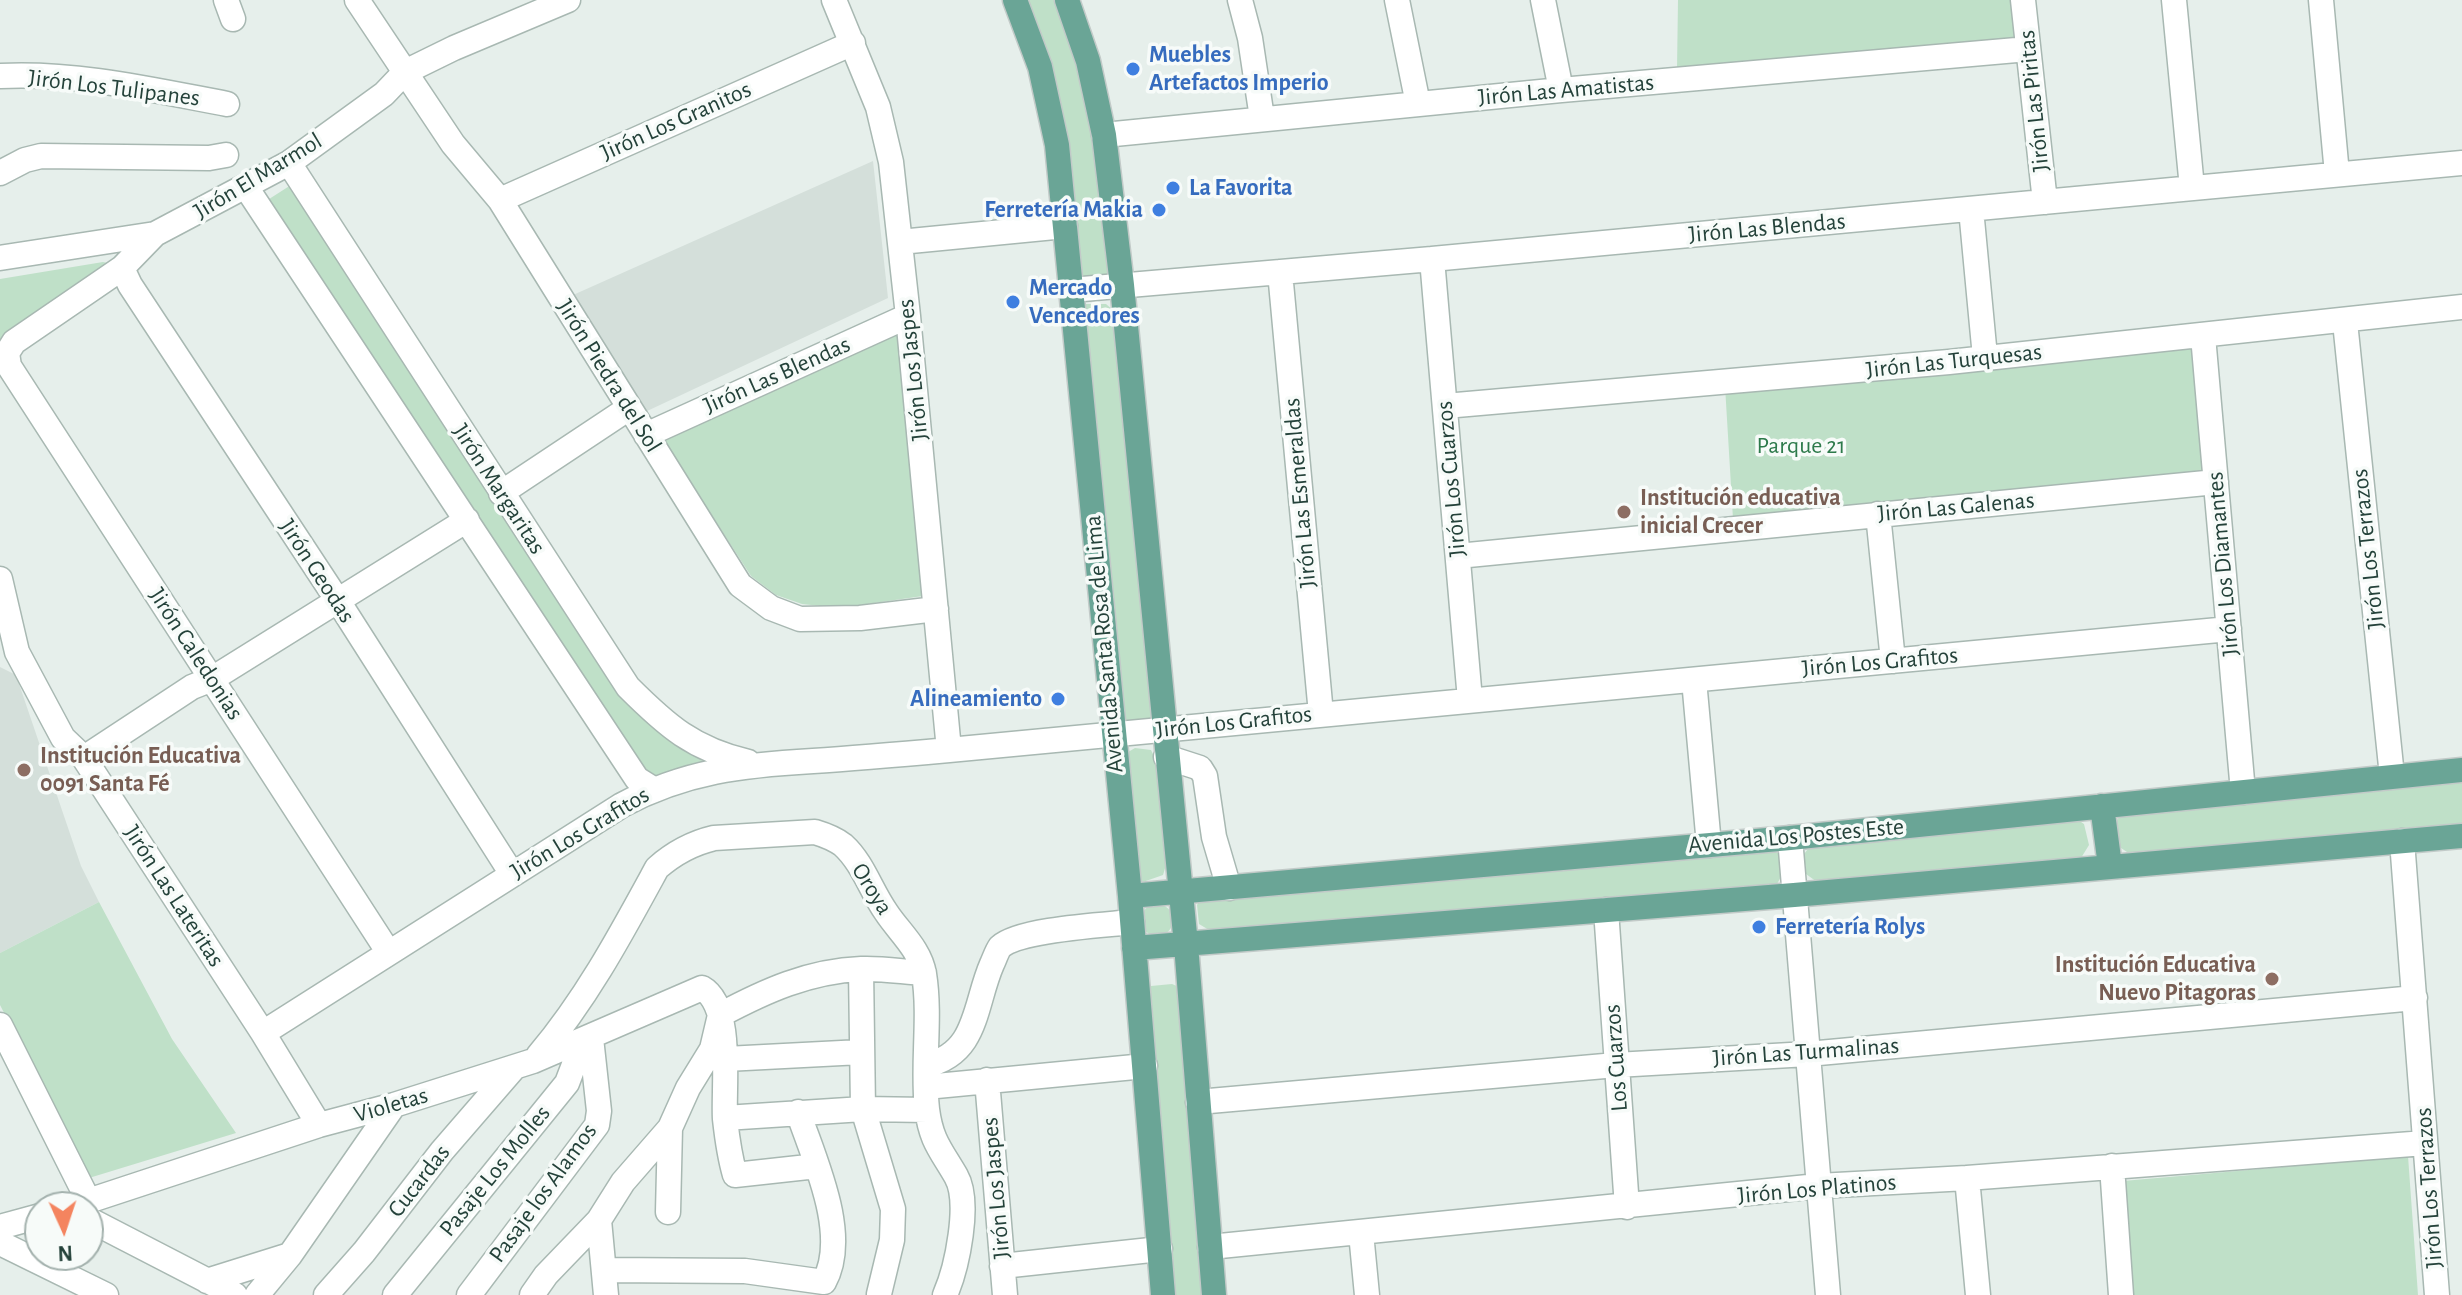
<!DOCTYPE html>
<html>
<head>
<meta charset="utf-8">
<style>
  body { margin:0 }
  #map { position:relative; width:2462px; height:1295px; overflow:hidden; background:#e6efeb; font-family:"Alegreya Sans",sans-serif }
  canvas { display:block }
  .north { position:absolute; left:24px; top:1191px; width:80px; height:80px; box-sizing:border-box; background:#f7fbf9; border:2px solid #a3b1ad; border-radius:50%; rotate:177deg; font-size:22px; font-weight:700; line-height:32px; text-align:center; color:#24423a }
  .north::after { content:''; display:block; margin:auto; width:28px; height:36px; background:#f4845f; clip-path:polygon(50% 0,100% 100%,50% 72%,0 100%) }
</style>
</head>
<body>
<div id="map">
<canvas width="2462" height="1295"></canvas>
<div class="north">N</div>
</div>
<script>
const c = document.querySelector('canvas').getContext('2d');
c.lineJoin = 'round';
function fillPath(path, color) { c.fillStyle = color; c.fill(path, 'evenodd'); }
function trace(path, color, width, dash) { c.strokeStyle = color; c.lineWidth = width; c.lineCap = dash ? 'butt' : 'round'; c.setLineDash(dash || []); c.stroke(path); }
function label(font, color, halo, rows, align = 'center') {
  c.font = font + ' "Alegreya Sans",sans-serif'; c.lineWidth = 7; c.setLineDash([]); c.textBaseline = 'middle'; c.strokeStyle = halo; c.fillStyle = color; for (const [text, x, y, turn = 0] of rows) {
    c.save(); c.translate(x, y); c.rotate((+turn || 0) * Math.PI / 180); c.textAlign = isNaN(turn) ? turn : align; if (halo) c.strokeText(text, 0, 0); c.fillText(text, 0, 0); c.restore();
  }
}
const built = new Path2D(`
  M873 161 888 298 645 412 573 295Z
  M0 667 16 675 81 866 99 902 0 953Z`);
const green = new Path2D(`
  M1022 0H1058L1090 105 1111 273 1101 280H1083L1077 275Z
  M1678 0H2012L2018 42 1677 69Z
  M291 185 620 687 703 755 701 764 668 775 648 777 266 201Z
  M103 262 112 264 0 345V279Z
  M1085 304H1106L1114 311 1155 716C1145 726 1134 727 1121 720L1080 310Z
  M891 331 898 335 923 596 839 608 802 604 776 595 751 576 663 440Z
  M2195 343 2208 474 1733 519 1725 386Z
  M1135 748 1151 750 1156 760 1166 865 1163 875 1143 882 1135 874 1123 755Z
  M2462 779V826L2130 854 2118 846 2115 822 2122 814Z
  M2075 818 2084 824 2089 845 2081 858 1817 882 1806 874 1804 854 1812 844Z
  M1768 849 1780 854 1783 873 1777 884 1209 930 1199 924 1197 905 1201 898Z
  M99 902 172 1039 236 1133 89 1178 0 1005V953Z
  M1141 920a16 16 0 1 1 32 0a16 16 0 1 1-32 0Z
  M1172 984 1179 987 1205 1295H1171L1145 991 1151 986Z
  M2408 1156 2418 1295H2133L2123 1181Z`);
const minor = new Path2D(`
  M226 0 233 19
  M357 0 453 144 500 200 740 585 771 608 800 619 860 618 936 609
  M834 0 878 107 891 162 908 316 949 750
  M1240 0 1250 38 1262 118
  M1397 0 1418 104
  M1543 0 1561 90
  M2023 0 2045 202
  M2174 0 2192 188
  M2321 0 2337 174
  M0 76C75 72 153 90 227 104
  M1104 135 1561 90 2028 49
  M289 163 628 687C667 726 693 749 748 762
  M0 173 25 160 41 156 209 158 226 155
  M246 187 637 779 653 789
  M500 200 853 43
  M1971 209 1985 357
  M900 242 1065 226
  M0 258 155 234
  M1432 259 1470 700
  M122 268 130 285 338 601 512 874
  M1280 272 1321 714
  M1071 290 1432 259 2462 163
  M2345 322 2392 776
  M2203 336 2243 792
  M1445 406 1949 362 2462 307
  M646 435 908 316
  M501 493 629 408
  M1878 514 1893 661
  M1458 556 2216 482
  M0 579 17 652 63 738 84 758 263 1033 319 1125
  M1694 680 1709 845
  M1166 757 1200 768 1205 776 1214 837 1229 888
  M84 758 192 687 212 679 467 520
  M1790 838 1828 1295
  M2402 841 2437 1295
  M1606 910 1627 1207
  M389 953 9 366 7 353 14 342 122 268 155 234 289 163 384 94 405 72 454 48 568 0
  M861 969 863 1109 893 1209 892 1240 879 1294
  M0 1025 89 1202
  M263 1033 622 805C686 771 743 765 813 761 859 758 904 754 949 750L2229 629
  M538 1056C587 998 621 934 657 868 674 853 693 843 714 838L815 832C825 835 835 839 843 845 863 863 871 891 886 912 899 932 920 949 924 974 931 1018 922 1065 927 1109 931 1141 941 1150 956 1176 971 1202 957 1268 945 1295
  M726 1059 861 1052
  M926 1065C978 1054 974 1005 992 964 994 960 997 951 1000 947 1019 929 1105 925 1132 922
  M987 1080 1005 1295
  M926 1087 1145 1066
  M1198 1102 1616 1065 1808 1054 2415 998
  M725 1118 863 1109 927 1110
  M2112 1166 2121 1295
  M1967 1178 1978 1295
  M70 1207 319 1125 394 1105 533 1061 702 988C734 1006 723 1088 725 1119 727 1137 730 1158 735 1175L817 1166
  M668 1212 670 1128
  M88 1219 235 1295
  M599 1220 606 1295
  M0 1227 40 1216
  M1361 1233 1367 1295
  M0 1243 106 1295
  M1210 1247 1818 1186 1967 1178 2425 1143
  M1002 1266 1160 1249
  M604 1270 745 1271 824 1282C850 1235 814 1159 798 1112
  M207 1281 290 1255
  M257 1295 290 1255 394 1105
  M326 1295 364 1252 442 1151 513 1069
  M395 1295 567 1083 583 1041
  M469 1295 597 1125 599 1111 591 1038
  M532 1295 546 1275 599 1220 623 1182 670 1128 688 1088 712 1049 720 1015C765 991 809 971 861 969 882 968 904 972 924 973`);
const major = new Path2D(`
  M1015 0 1040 67 1057 145 1130 896 1163 1295
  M1067 0 1088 61 1104 135 1122 285 1186 945 1214 1295
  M2102 806 2110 866
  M1130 896 1790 838 2462 770
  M1134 948 1794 895 2462 836`);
const markers = [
  [1133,69,8,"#3f7fe0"],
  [1173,188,8,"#3f7fe0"],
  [1159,210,8,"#3f7fe0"],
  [1013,302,8,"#3f7fe0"],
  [1624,512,8,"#8d6e63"],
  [1058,699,8,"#3f7fe0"],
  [24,770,8,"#8d6e63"],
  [1759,927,8,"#3f7fe0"],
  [2272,979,8,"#8d6e63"]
];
const shopNames = [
  ["Muebles",1149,55],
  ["Artefactos Imperio",1149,83],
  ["La Favorita",1189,188],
  ["Ferretería Makia",1143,210,"right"],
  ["Mercado",1029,288],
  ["Vencedores",1029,316],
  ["Alineamiento",1042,699,"right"],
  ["Ferretería Rolys",1775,927]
];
const streetNames = [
  ["Jirón Los Tulipanes",114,88,7],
  ["Jirón Las Amatistas",1566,90,-5],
  ["Jirón Las Piritas",2034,101,-96],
  ["Jirón Los Granitos",676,121,-24],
  ["Jirón El Marmol",258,176,-31],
  ["Jirón Las Blendas",1767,228,-5],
  ["Jirón Las Turquesas",1954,361,-6],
  ["Jirón Los Jaspes",913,370,-96],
  ["Jirón Las Blendas",777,375,-24],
  ["Jirón Piedra del Sol",609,376,58],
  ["Jirón Los Cuarzos",1451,479,-95],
  ["Jirón Margaritas",499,489,57],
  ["Jirón Las Esmeraldas",1300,493,-95],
  ["Jirón Las Galenas",1956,507,-5],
  ["Jirón Los Terrazos",2368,549,-96],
  ["Jirón Los Diamantes",2223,564,-95],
  ["Jirón Geodas",317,571,57],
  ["Avenida Santa Rosa de Lima",1104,644,-95],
  ["Jirón Caledonias",196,654,57],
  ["Jirón Los Grafitos",1880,662,-5],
  ["Jirón Los Grafitos",1234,722,-6],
  ["Jirón Los Grafitos",580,833,-31],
  ["Avenida Los Postes Este",1796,836,-5],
  ["Oroya",872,889,58],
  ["Jirón Las Lateritas",174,896,57],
  ["Jirón Las Turmalinas",1806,1052,-4],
  ["Los Cuarzos",1616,1058,-94],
  ["Violetas",391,1105,-16],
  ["Pasaje Los Molles",495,1171,-51],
  ["Cucardas",419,1181,-52],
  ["Jirón Los Jaspes",996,1188,-95],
  ["Jirón Los Terrazos",2429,1188,-94],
  ["Jirón Los Platinos",1817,1189,-5],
  ["Pasaje los Alamos",543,1193,-54]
];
const parkNames = [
  ["Parque 21",1801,446]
];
const educationNames = [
  ["Institución educativa",1640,498],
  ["inicial Crecer",1640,526],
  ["Institución Educativa",40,756],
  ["0091 Santa Fé",40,784],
  ["Institución Educativa",2256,965,"right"],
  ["Nuevo Pitagoras",2256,993,"right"]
];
fillPath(built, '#d4dfda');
fillPath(green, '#bfe0c8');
trace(minor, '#a8b8b2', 27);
trace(major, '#c2cac8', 27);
trace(minor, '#fff', 24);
trace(major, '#6aa596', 24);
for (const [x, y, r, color] of markers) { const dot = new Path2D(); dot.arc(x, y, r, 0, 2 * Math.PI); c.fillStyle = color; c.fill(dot); trace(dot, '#f7fbf9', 3); }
label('bold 24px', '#366cbe', '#f7fbf9', shopNames, 'left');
label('24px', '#24423a', '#f7fbf9', streetNames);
label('24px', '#2d7a4b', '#f7fbf9', parkNames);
label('bold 24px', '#785e54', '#f7fbf9', educationNames, 'left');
</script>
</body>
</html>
